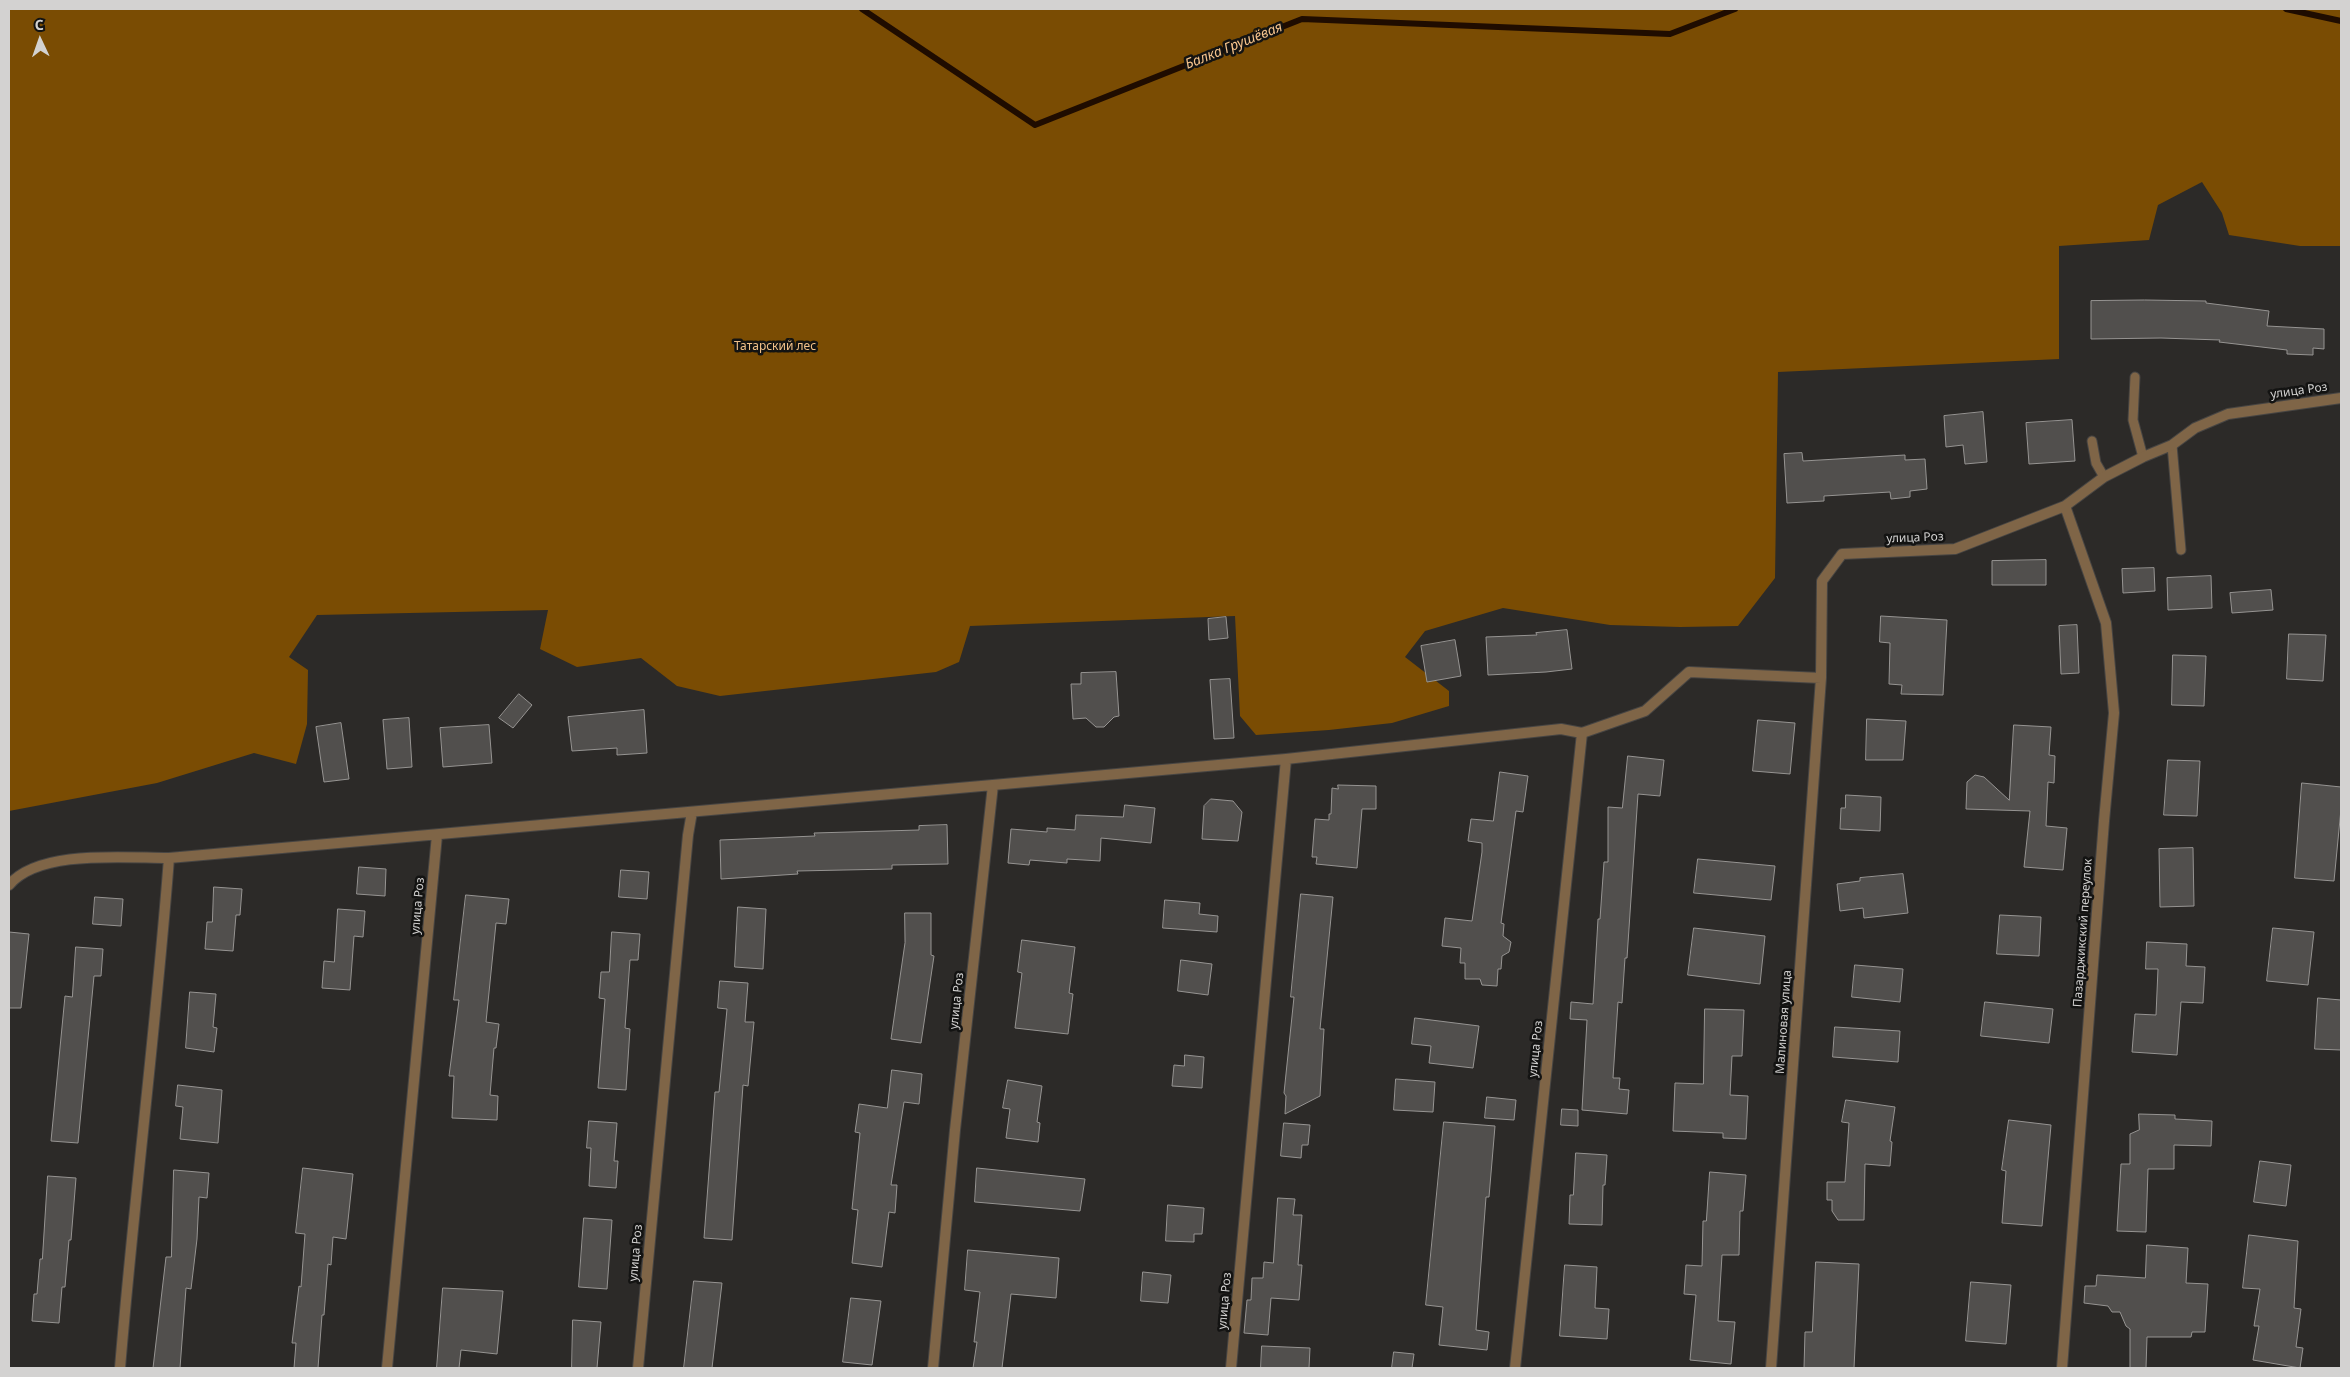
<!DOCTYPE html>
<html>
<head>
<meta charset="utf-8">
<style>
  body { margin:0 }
  #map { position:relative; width:2350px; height:1377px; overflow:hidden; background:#2c2a28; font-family:"Noto Sans",sans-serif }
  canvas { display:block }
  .frame { position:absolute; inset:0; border:10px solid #d3d2d1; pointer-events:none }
  .north { position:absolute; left:15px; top:15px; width:50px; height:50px; -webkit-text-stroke:4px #131312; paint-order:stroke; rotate:357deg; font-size:14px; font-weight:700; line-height:20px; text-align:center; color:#d3d2d1 }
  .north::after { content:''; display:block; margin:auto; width:18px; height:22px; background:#d3d2d1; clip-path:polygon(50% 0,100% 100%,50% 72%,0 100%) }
</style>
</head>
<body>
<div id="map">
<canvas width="2350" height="1377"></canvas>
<div class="frame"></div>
<div class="north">С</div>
</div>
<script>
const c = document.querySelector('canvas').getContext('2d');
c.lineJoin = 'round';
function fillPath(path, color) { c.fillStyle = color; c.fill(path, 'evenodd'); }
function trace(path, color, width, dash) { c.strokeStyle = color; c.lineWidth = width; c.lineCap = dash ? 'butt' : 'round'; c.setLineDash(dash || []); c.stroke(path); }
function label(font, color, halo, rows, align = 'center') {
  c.font = font + ' "Noto Sans",sans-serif'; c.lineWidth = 5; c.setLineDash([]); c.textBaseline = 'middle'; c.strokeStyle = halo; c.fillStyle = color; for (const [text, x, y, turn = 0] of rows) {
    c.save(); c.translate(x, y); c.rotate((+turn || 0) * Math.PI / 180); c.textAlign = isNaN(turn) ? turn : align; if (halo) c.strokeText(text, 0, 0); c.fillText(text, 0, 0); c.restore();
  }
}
const forest = new Path2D(`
  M9 9H2341V246H2300L2229 235 2222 213 2202 182 2158 205 2149 240 2059 246V359L1778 372 1775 578 1738 626 1680 627 1610 625 1503 608 1425 631 1405 657 1449 691V706L1392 723 1329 730 1256 735 1240 716 1235 616 970 626 959 662 936 672 720 696 677 686 641 658 577 667 540 649 548 610 317 615 289 657 308 670 307 724 296 764 254 753 157 783 9 811Z`);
const stream = new Path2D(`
  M862 9 1035 125 1302 19 1670 34 1735 9
  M2286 9 2341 21`);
const building = new Path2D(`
  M2145 300 2206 301V303L2269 311 2267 326 2324 329V349L2313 348V355L2287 354V350L2219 342 2220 340 2161 338 2091 339V301Z
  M1983 412 1987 462 1965 464 1963 445 1946 447 1944 416Z
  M2072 420 2075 461 2029 464 2026 423Z
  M1802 453 1803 461 1905 455V460L1925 459 1927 489 1910 491V497L1891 499 1890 492 1824 496V501L1787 503 1784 454Z
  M2046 560V585H1992V561Z
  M2154 568 2155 591 2123 593 2122 569Z
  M2211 576 2212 608 2168 610 2167 578Z
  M2271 590 2273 610 2232 613 2230 593Z
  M1881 616 1947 620 1943 695 1901 694 1902 685 1889 684 1890 643 1880 642Z
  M1226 617 1228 638 1209 640 1208 619Z
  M2077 625 2079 673 2061 674 2059 626Z
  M1567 630 1572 669 1546 672 1488 675 1486 637 1537 635 1536 633Z
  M2289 634 2326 635 2323 681 2287 679Z
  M1455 640 1461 676 1427 682 1421 646Z
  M2173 655 2206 656 2204 706 2172 705Z
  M1116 672 1119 716 1114 717 1104 727H1096L1086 718 1073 719 1071 684H1081V673Z
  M1230 679 1234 738 1214 739 1210 680Z
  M519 694 532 705 513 728 499 718Z
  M644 710 647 753 617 755V748L572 751 568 717Z
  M409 718 412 767 387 769 383 720Z
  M1867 719 1906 721 1903 760H1866Z
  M1758 720 1795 723 1790 774 1753 771Z
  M341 723 349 779 324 782 316 727Z
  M489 725 492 763 443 767 440 728Z
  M2014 725 2051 727 2049 755 2055 756 2054 783 2048 782 2046 826 2067 828 2063 870 2024 867 2030 811 1966 809 1967 782 1975 775 1984 777 2009 800Z
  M1628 756 1664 760 1660 796 1638 794 1627 958H1625L1622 1003 1618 1002 1613 1078H1620L1619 1089 1629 1090 1627 1114 1582 1110 1587 1020 1570 1019 1571 1002 1593 1004 1598 919H1600L1604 862H1608V807L1622 808Z
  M2168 760 2200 761 2197 816 2164 815Z
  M1500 772 1528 776 1523 812 1516 811 1501 923 1504 924 1503 936 1511 942 1509 952 1502 956 1501 969H1498L1497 986 1482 985 1480 979H1465V963H1460L1461 948 1442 946 1445 918 1472 921 1482 852V843L1468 841 1471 819 1493 821Z
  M2302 783 2341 787V809L2334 881 2295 878Z
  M1338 785 1376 786V809H1362L1357 868 1316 864 1317 857H1312L1315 819 1329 820V814H1331L1332 788 1338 789Z
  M1846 795 1881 797 1880 831 1840 829 1841 808H1845Z
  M1211 799 1233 801 1242 812 1238 841 1202 839 1204 806Z
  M1125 805 1155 808 1151 843 1101 838 1100 861 1067 859V863L1030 860 1029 865 1008 863 1011 829 1047 832V828L1075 830 1076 815 1123 817Z
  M947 825 948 864 892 865V869L797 871 798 874 721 879 720 840 815 836 814 833 919 830V826Z
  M2193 848 2194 906 2160 907 2159 849Z
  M1698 859 1775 866 1771 900 1694 893Z
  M359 867 386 869 385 896 357 894Z
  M621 870 649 872 647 899 619 897Z
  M1903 874 1908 913 1864 918 1863 908 1840 911 1837 884 1860 881V878Z
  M214 887 242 889 240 915H236L233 951 205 949 207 922H212Z
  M1301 894 1333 897 1320 1029H1324L1320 1096 1285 1114 1286 1096 1284 1093 1294 997H1291Z
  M466 895 509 899 506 924 496 923 486 1022 499 1024 496 1048H494L490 1095 498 1096 497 1120 452 1118 454 1076H449L459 1000H454Z
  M95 897 123 899 121 926 93 924Z
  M1165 900 1200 903 1199 914 1218 916 1217 932 1163 928Z
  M738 907 766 909 763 969 735 967Z
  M338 909 365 911 363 937 354 936 350 990 322 988 324 961 334 962Z
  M905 913H931V955L934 956 921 1043 891 1039 905 943Z
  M2000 915 2041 917 2039 956 1997 954Z
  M1694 928 1765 936 1760 984 1688 975Z
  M2273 928 2314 932 2308 985 2267 981Z
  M9 932 29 934 21 1008H9Z
  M612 932 640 934 638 960H630L625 1028 630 1029 626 1090 598 1088 605 999 599 998 601 972H609Z
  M1022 940 1075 947 1069 993 1073 994 1068 1034 1015 1028 1022 973 1018 972Z
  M2147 942 2187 944 2186 966 2205 967 2203 1003 2181 1002 2177 1055 2132 1052 2135 1014 2156 1015 2158 969H2146Z
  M76 947 103 949 101 976H94L78 1143 51 1141 65 996 72 997Z
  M1181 960 1212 964 1208 995 1178 991Z
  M1855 965 1903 969 1900 1002 1852 997Z
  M720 981 748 983 745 1022H754L748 1086 743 1085 732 1240 704 1238 715 1092H719L727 1009 718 1008Z
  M190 992 216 994 213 1027 217 1028 214 1052 186 1048Z
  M2318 998 2341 1000V1050L2315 1049Z
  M1985 1002 2053 1009 2049 1043 1981 1036Z
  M1705 1009 1744 1010 1742 1056H1732L1730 1095 1748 1096 1746 1139 1723 1138V1133L1673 1131 1675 1083 1703 1084Z
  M1415 1018 1479 1026 1473 1068 1429 1063 1431 1046 1412 1044Z
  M1835 1027 1900 1031 1898 1062 1833 1057Z
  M1185 1055 1204 1057 1202 1088 1172 1086 1174 1065 1184 1066Z
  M892 1070 922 1074 919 1104 904 1102 891 1185H897L895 1213 889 1212 882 1267 852 1263 858 1210 852 1209 860 1133 855 1132 859 1104 887 1108Z
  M1396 1079 1435 1082 1433 1112 1394 1110Z
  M1008 1080 1042 1086 1037 1122 1040 1123 1038 1142 1006 1138 1010 1109 1003 1108Z
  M178 1085 222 1090 218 1143 180 1139 183 1107 176 1106Z
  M1487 1097 1516 1100 1514 1120 1485 1118Z
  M1846 1100 1895 1107 1890 1141 1892 1142 1890 1166 1865 1164 1864 1220H1838L1832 1211V1200H1827V1182H1845L1849 1123 1842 1122Z
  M1562 1109 1578 1110V1126L1561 1125Z
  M2139 1114 2175 1115V1119L2212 1121 2211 1146 2174 1145V1169H2148L2146 1232 2117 1231 2121 1164H2130V1134L2139 1130Z
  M2009 1120 2051 1125 2042 1226 2002 1223 2006 1171 2002 1170Z
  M589 1121 617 1123 614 1161H618L616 1188 589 1186 591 1148H587Z
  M1444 1122 1495 1126 1489 1197H1486L1476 1330 1489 1332 1487 1350 1439 1345 1443 1307 1426 1305Z
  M1284 1123 1310 1125 1308 1145H1302L1301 1158 1281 1156Z
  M1576 1153 1607 1155 1605 1185H1603L1602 1225 1569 1224 1570 1195H1573Z
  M2260 1161 2291 1165 2286 1206 2254 1202Z
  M303 1168 353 1174 346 1239 333 1237 331 1265 328 1264 324 1315H322L318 1368H294L296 1343H292L299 1286 301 1287 305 1234 296 1233Z
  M977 1168 1085 1179 1080 1211 975 1202Z
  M174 1170 209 1173 207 1198 199 1197 197 1239 191 1289 186 1288 180 1368H153L166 1257H171Z
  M1710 1172 1746 1175 1743 1211H1740L1739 1255H1722L1718 1321 1735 1322 1731 1364 1690 1360 1696 1295 1684 1294 1686 1265 1702 1266 1703 1221H1706Z
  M48 1176 76 1178 71 1240H69L65 1287H62L59 1323 32 1321 34 1294H37L40 1259H42Z
  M1278 1198 1295 1199 1293 1215H1302L1298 1265H1302L1299 1300 1271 1298 1268 1335 1244 1333 1247 1300H1251L1252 1278H1263L1264 1262 1273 1263Z
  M1168 1205 1204 1208 1202 1234H1194V1242L1166 1241Z
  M584 1218 612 1220 607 1289 579 1287Z
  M2249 1235 2298 1241 2294 1308 2301 1309 2296 1347 2303 1348 2300 1368 2253 1360 2259 1326H2254L2260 1289 2243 1288Z
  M2147 1245 2188 1248 2186 1283 2208 1284 2205 1332H2192L2191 1337H2147L2146 1368H2130V1329L2126 1326 2120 1312H2112L2108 1306 2084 1303 2085 1286H2096L2097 1275 2145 1278Z
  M968 1250 1059 1258 1056 1298 1011 1294 1002 1368H973L977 1342H974L980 1292 965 1290Z
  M1816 1262 1859 1264 1854 1368H1804L1805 1332H1812Z
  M1565 1265 1597 1267 1595 1308 1609 1309 1607 1339 1560 1336Z
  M1143 1272 1171 1275 1168 1303 1141 1301Z
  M694 1281 722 1283 712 1368H684Z
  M1971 1282 2011 1285 2006 1344 1966 1341Z
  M443 1288 503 1291 497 1354 461 1350 459 1368H437Z
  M851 1298 881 1301 872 1365 843 1362Z
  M573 1320 601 1322 597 1368H572Z
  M1262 1346 1310 1348 1309 1368H1261Z
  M1394 1352 1414 1354 1412 1368H1392Z`);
const lane = new Path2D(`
  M2135 377 2133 420 2143 457
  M2092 441 2096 463 2104 477
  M2172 445 2181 550`);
const street = new Path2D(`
  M9 885C39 849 125 858 169 858L1286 759 1561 729 1582 733 1645 711 1689 672 1821 678 1822 581 1842 554 1955 549 2065 506 2104 477 2143 457 2172 445 2195 428 2228 414 2341 398
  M120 1368C134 1198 156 1029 169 858
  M387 1368 437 835
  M638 1368 688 835 692 812
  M933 1368 955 1130 993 785
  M1231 1368 1286 759
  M1515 1368 1582 733
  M1771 1368 1821 678
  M2062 1368 2104 821 2114 713 2106 623 2065 506`);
const parkNames = [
  ["Татарский лес",775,347]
];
const streetNames = [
  ["улица Роз",2299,391,-8],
  ["улица Роз",1915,538,-2],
  ["улица Роз",418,906,-85],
  ["Пазарджикский переулок",2083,933,-86],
  ["улица Роз",957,1001,-84],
  ["Малиновая улица",1784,1022,-86],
  ["улица Роз",1536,1049,-84],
  ["улица Роз",636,1253,-85],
  ["улица Роз",1225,1301,-85]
];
const waterNames = [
  ["Балка Грушёвая",1234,46,-22]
];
fillPath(forest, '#7a4c03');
trace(stream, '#1f0c00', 6);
fillPath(building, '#514f4d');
trace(building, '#969492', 1);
trace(lane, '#474543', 11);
trace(street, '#474543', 12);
trace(lane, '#7f6547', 9);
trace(street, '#7f6547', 10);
label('12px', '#f3c28a', '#131312', parkNames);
label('12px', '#d3d2d1', '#131312', streetNames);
label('italic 14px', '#f6c48d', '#131312', waterNames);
</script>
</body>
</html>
